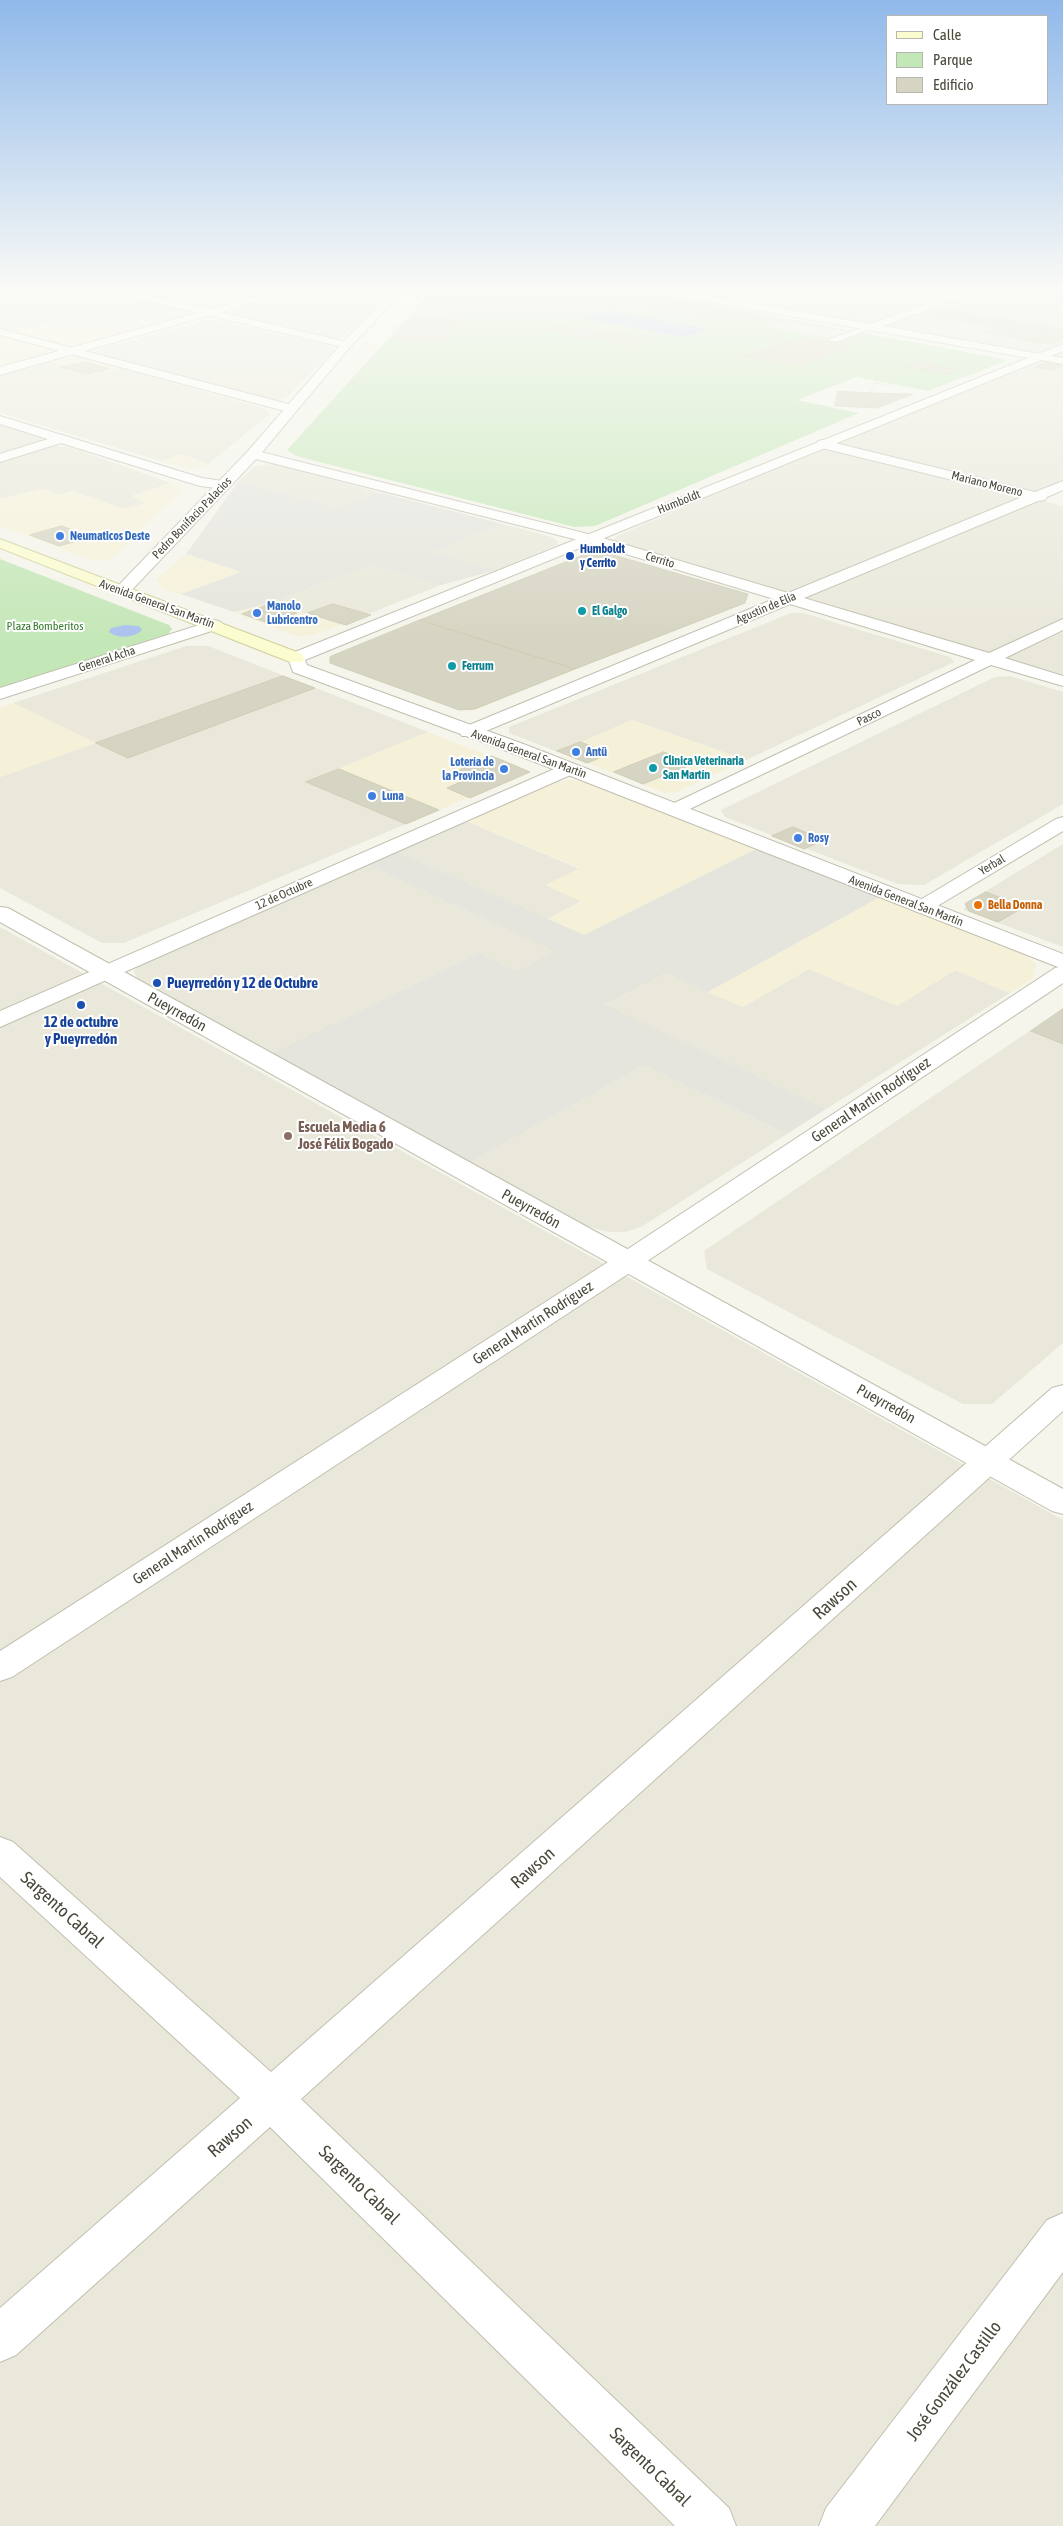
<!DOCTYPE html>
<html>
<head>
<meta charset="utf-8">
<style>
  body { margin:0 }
  #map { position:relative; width:1063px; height:2526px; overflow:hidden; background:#f5f5ec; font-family:"Asap Condensed",sans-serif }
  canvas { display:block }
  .legend { position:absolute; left:886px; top:15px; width:162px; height:90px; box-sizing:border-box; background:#fff; border:1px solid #b7b6b0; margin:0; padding:6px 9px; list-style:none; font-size:15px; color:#4a483a }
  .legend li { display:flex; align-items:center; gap:10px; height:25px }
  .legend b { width:25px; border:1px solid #b7b6b0 }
</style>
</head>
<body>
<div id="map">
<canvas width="1063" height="2526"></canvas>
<ul class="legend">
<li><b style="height:6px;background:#fbfccf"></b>Calle</li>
<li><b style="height:14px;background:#c4e7b7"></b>Parque</li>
<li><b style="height:14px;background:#d6d4c2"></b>Edificio</li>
</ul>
</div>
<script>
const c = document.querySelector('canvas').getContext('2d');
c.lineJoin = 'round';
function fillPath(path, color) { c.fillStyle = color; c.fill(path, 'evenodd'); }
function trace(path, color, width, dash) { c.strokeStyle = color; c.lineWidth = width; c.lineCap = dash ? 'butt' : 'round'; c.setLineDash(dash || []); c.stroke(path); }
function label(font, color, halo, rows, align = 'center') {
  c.font = font + ' "Asap Condensed",sans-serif'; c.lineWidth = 4; c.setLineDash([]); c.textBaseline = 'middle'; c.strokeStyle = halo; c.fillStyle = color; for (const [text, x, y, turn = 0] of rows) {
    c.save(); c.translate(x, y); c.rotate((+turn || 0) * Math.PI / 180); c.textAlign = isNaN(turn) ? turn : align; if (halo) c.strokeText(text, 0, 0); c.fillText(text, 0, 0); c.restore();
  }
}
const residential = new Path2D(`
  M0 288H208L0 333Z
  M314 288 357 290 381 288 392 290 343 337 335 339H328L231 315 233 312Z
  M667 288H1063V359Z
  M211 319 330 346 334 350 286 398 272 401 95 353 96 350Z
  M1041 361 1063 364V480L1023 496 1063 506V676L615 545 613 540 617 536 835 442 1025 365Z
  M51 362 93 374 120 368 266 409 270 414 208 464 182 454 161 461 0 413V376Z
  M0 423 39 435 43 439 40 442 0 455Z
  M52 446 69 447 171 483 132 496 147 503 124 509 72 491 60 495 42 489 0 499V462Z
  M270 464 278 465 378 492 336 507 238 482 254 467Z
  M503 524 552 537 558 542 557 545 496 570 431 552Z
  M371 565 441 585 341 625 270 603Z
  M791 613H803L950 657 954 662 746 760 632 720 558 752 509 733V727Z
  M186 646H208L428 732 307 782 406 824 124 943H102L0 888V777L95 743 13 703Z
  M1010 676 1063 692V804L924 885 898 884 725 817 721 810 995 677Z
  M466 821 580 869 582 901 547 919 395 851Z
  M1063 844V947L964 910 968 902Z
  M366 864 556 951 517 971 479 953 272 1053 138 980 134 971 144 961Z
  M0 927 1063 1520V2526H0Z
  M809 969 897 1006 955 970 1010 993 826 1109 604 1006 666 973 743 1007Z
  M1031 1030 1063 1043V1343L992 1404H963L707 1269 704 1251Z
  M644 1065 787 1134 641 1227 625 1232H608L580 1224 469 1163Z`);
const commercial = new Path2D(`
  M206 288H287L0 367V333Z
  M80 356 120 368 93 374 51 362Z
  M182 454 208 464 203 467 189 470 161 461Z
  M171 483 179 486 180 491 113 558 95 561 0 526V499L42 489 60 495 72 491 124 509 146 503 132 496Z
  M186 554 241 572 181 594 162 589 156 579Z
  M270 603 341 625 313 635 296 636 234 612Z
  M13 703 96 743 0 777V708Z
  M632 720 746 760 677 792 665 793 558 752Z
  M428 732 530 772 406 824 306 782Z
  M567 780 584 781 756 849 584 935 547 919 582 902 545 885 580 868 466 821 550 784Z
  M880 897 1021 952 1036 964 1033 978 1010 993 955 970 897 1006 809 969 743 1007 708 992Z`);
const industrial = new Path2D(`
  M238 482 336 507 378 492 503 524 432 552 496 570 441 585 371 565 270 603 234 612 181 594 241 572 186 554Z
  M756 849 880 897 708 992 666 973 605 1005 826 1109 787 1134 644 1065 469 1163 272 1053 479 953 517 971 555 951 366 864 395 851 584 935Z`);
const green = new Path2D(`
  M434 288H621L1004 359 1006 361 928 391 857 377 797 400 859 413 595 526 574 527 296 456 287 450Z
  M0 559 169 625 172 629 168 634 0 688Z`);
const parking = new Path2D(`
  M784 321 846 332 829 338 767 326Z`);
const water = new Path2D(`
  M608 311 709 329 684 337 582 318Z
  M125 625 139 626 142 630C134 638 118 639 109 632L111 628Z`);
const building = new Path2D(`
  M581 288H621L634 290 619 295Z
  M643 293 699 303 678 309 622 299Z
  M704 304 764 315 744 321 683 311Z
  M942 309 1063 329V338L926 315Z
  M412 319 461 320 444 342 393 340Z
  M559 326 613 332 619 330 626 331 620 333 649 339 629 345 546 330Z
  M999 327 1063 338 1048 344 983 332Z
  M800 338 851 347 797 366 745 356Z
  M920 361 935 364 931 366 959 370 950 374 909 367Z
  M87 362 109 369 87 374 61 367Z
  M1046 363H1052L1063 366 1051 370 1035 367Z
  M838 391 870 393 913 394 877 408 835 406Z
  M62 526 91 537 59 546 30 535Z
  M603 552 748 594 745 603 575 669 420 620 588 553Z
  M270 604 297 613 268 623 242 614Z
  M333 604 371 615 346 625 308 613Z
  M420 620 575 669 475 709 459 710 330 663V657Z
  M283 676 315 688 128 758 96 743Z
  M581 742 609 754 587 763 557 751Z
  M664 752 693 764 643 784 614 772Z
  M492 756 530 772 470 798 447 788 467 779 453 773Z
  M339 769 439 810 406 824 306 782Z
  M793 827 824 840 804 849 772 836Z
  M986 892 1024 907 998 922 969 911 965 904Z
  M1063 1009V1044L1031 1031Z`);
const path = new Path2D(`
  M801 365 814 368
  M870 393 875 383 893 386`);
const service = new Path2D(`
  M869 325 877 327 836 342 828 340Z`);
const minor = new Path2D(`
  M0 288H23L0 294Z
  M101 288H119L346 342 352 345 346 348 106 291Z
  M641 288H663L870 324 971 288H986L883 326 1063 358V364L646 291Z
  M0 329 296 406 298 409 292 413 0 335Z
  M0 416 202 478 229 482 231 485 224 489 200 486 61 443 0 462V454L48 439 0 424Z
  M823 440 1035 492 1063 481V490L1047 497 1045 500 1038 501 804 598 989 653 1063 619V630L1005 658 1063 676V686L991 665 675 816 668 814 665 810 668 806 975 660 790 604 474 736H462L459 732 462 728 774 599 586 542 248 457 246 454 253 450 596 536 788 593 1022 497 818 447 817 444 818 441Z
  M568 763 575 765 577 769 575 773 0 1027V1011Z
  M1063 817V831L929 911 922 913 915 911 911 907 915 903 1056 819Z
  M1063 966V983L628 1274 12 1677 0 1681V1651L608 1262 1055 968Z
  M1063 1385V1411L301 2099 729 2508 736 2526H675L270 2127 16 2355 0 2362V2308L240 2098 0 1877V1837L13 1842 271 2072 1052 1388Z
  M1063 2213V2272L875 2526H819L826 2508 1047 2220Z`);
const tertiary = new Path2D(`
  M289 288H305L0 375V367Z
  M396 288H407L350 347 258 457 128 594H116L114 591 116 588 248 451 342 343Z
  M1063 344V351L305 660 307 665 526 745 1063 954V969L512 753 293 672 288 658 290 654Z
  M215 620 221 622 223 625 221 628 0 699V688Z
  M0 907 8 908 1063 1489V1514L1052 1511 0 922Z`);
const secondary = new Path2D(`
  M0 539 302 654 304 658 302 662H290L0 548Z`);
const markers = [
  [60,536,5,"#3f7fe0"],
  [570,556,5,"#1a4fb4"],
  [582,611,5,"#0f9aa8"],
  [257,613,5,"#3f7fe0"],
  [452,666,5,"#0f9aa8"],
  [576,752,5,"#3f7fe0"],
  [653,768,5,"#0f9aa8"],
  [504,769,5,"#3f7fe0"],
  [372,796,5,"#3f7fe0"],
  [798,838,5,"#3f7fe0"],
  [978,905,5,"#e8710a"],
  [157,983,5,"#1a4fb4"],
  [81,1005,5,"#1a4fb4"],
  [288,1136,5,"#8d6e63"]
];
const farStreetnames = [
  ["Mariano Moreno",987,484,14],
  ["Humboldt",679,502,-22],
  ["Pedro Bonifacio Palacios",192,518,-46],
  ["Cerrito",660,560,17],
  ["Avenida General San Martín",157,604,20],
  ["Agustín de Elía",766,608,-23],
  ["General Acha",107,659,-18],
  ["Pasco",869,717,-26],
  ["Avenida General San Martín",529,754,20],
  ["Yerbal",992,865,-31],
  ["12 de Octubre",284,894,-24],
  ["Avenida General San Martín",906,901,21]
];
const farShopnames = [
  ["Neumaticos Deste",70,536],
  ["Manolo",267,606],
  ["Lubricentro",267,620],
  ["Antü",586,752],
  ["Lotería de",494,762,"right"],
  ["la Provincia",494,776,"right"],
  ["Luna",382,796],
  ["Rosy",808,838]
];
const farTransitnames = [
  ["Humboldt",580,549],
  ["y Cerrito",580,563]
];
const farCulturenames = [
  ["El Galgo",592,611],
  ["Ferrum",462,666],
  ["Clinica Veterinaria",663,761],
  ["San Martín",663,775]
];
const farParknames = [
  ["Plaza Bomberitos",45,626]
];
const farFoodnames = [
  ["Bella Donna",988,905]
];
const transitNames = [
  ["Pueyrredón y 12 de Octubre",167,983],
  ["12 de octubre",81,1022,"center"],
  ["y Pueyrredón",81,1039,"center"]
];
const streetNames = [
  ["Pueyrredón",177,1012,29],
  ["General Martín Rodríguez",871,1100,-34],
  ["Pueyrredón",531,1209,29],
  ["General Martín Rodríguez",533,1323,-33],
  ["Pueyrredón",886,1404,29],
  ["General Martín Rodríguez",193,1543,-33]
];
const educationNames = [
  ["Escuela Media 6",298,1127],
  ["José Félix Bogado",298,1144]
];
const nearStreetnames = [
  ["Rawson",835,1599,-42],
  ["Rawson",533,1868,-42],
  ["Sargento Cabral",62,1910,42],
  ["Rawson",230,2137,-41],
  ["Sargento Cabral",359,2185,44],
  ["José González Castillo",954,2381,-53],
  ["Sargento Cabral",650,2467,44]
];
fillPath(residential, '#e9e8da');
fillPath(commercial, '#f5f1d9');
fillPath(industrial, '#e5e4dd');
fillPath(green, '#c4e7b7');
fillPath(parking, '#e7e7e3');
fillPath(water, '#acc1ee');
fillPath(building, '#d6d4c2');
trace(building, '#d1ceb5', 1);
trace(service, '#c1bfaf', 2);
trace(minor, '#c1bfaf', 2);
trace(tertiary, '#c1bfaf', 2);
trace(secondary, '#cecf9c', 2);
trace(path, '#c2bfa0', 1, [1, 1]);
fillPath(service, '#fff');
fillPath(minor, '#fff');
fillPath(tertiary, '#fff');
fillPath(secondary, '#fbfccf');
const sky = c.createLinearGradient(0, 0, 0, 642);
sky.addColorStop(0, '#90b9ea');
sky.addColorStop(0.45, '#fafaf6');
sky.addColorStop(1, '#fafaf600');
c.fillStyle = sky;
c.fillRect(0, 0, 1063, 642);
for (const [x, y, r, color] of markers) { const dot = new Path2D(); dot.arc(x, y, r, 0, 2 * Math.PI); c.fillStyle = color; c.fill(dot); trace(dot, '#fff', 2); }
label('12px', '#4a483a', '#fff', farStreetnames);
label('bold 12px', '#366cbe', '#fff', farShopnames, 'left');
label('bold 12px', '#164399', '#fff', farTransitnames, 'left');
label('bold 12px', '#0d838f', '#fff', farCulturenames, 'left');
label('12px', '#367a2e', '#fff', farParknames);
label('bold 12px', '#c56008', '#fff', farFoodnames, 'left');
label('bold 15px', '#164399', '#fff', transitNames, 'left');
label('15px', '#4a483a', '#fff', streetNames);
label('bold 15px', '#785e54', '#fff', educationNames, 'left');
label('18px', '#4a483a', '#fff', nearStreetnames);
</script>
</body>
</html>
